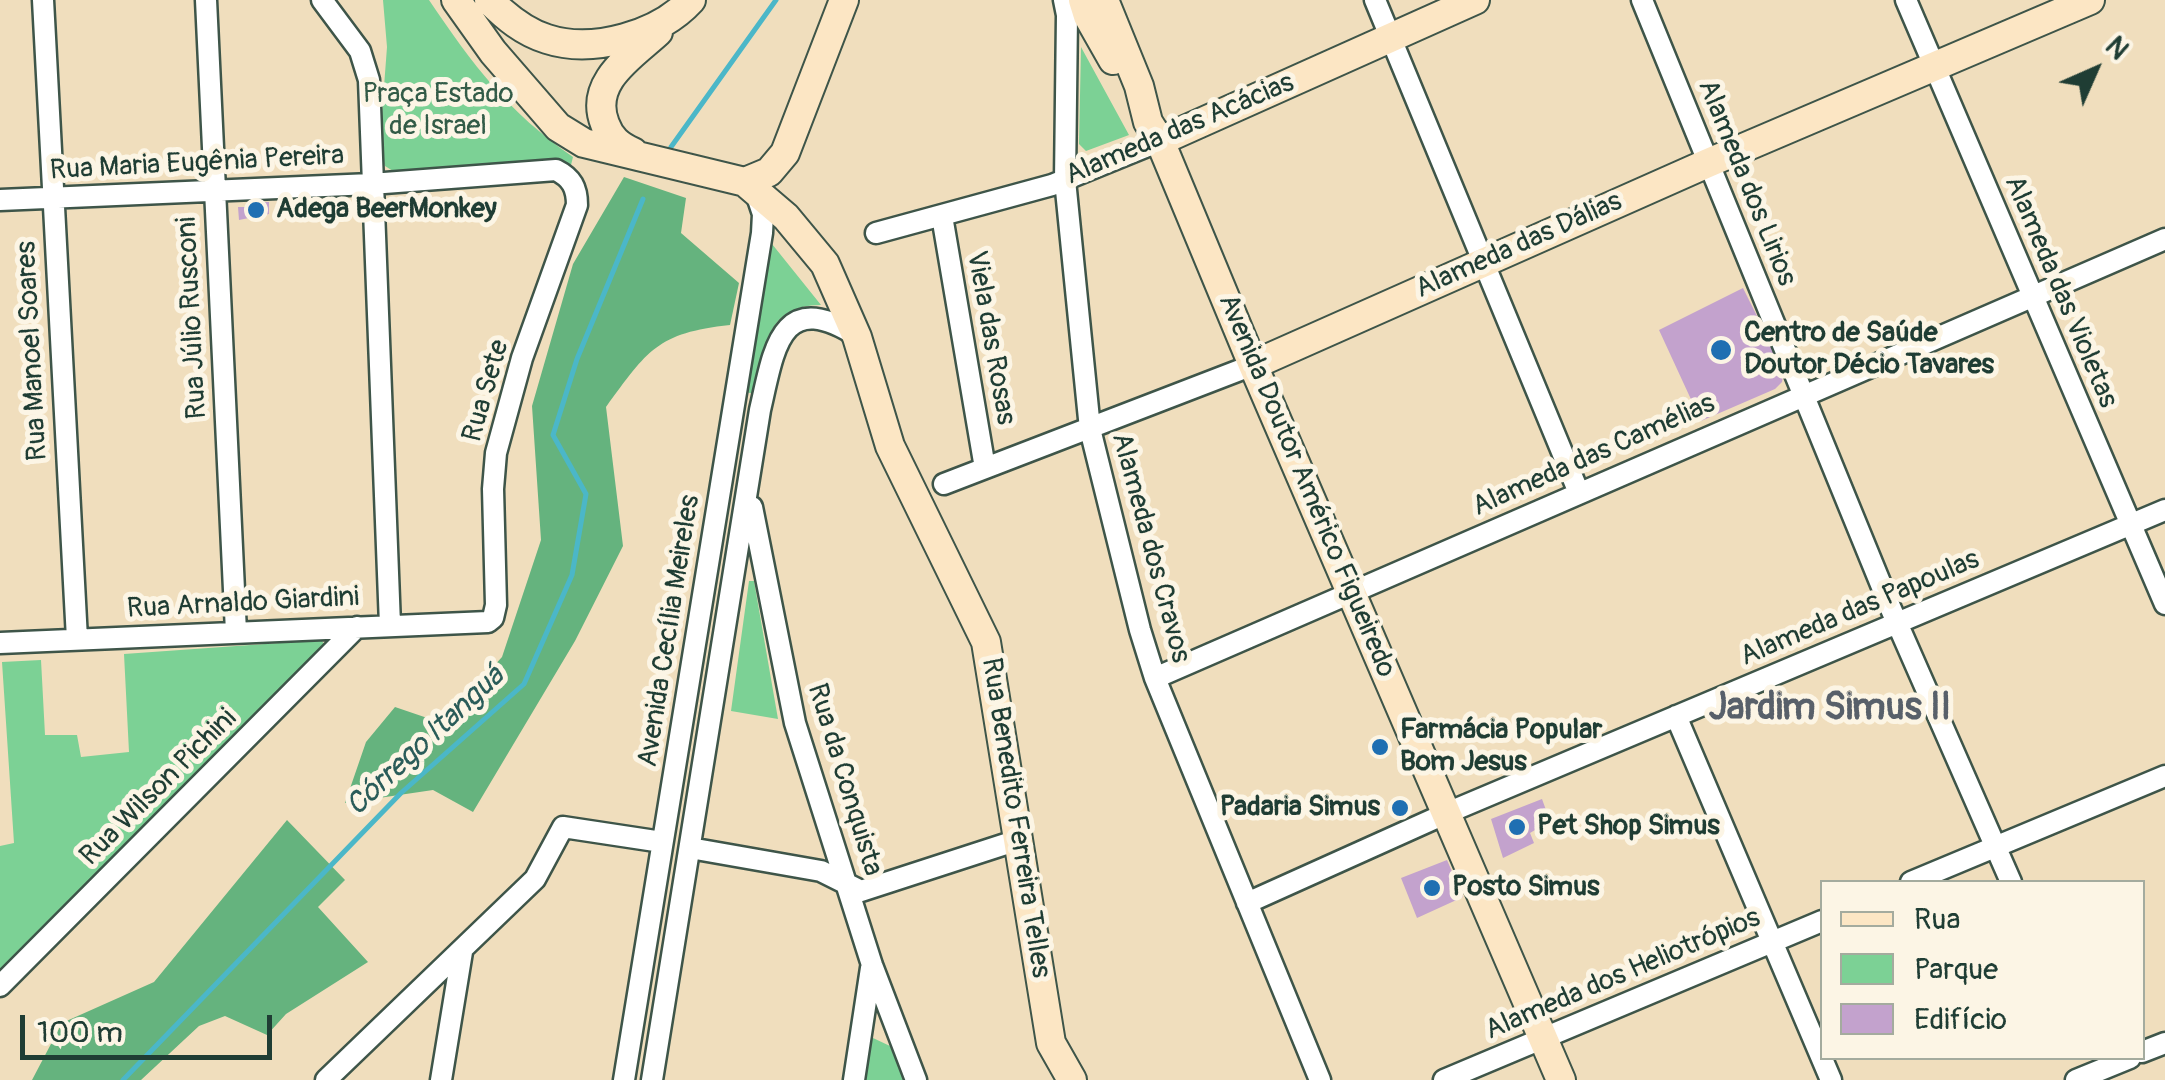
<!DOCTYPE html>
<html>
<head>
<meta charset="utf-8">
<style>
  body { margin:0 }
  #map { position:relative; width:2165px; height:1080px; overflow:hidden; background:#f0debd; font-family:Pangolin,sans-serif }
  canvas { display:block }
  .legend { position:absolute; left:1820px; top:880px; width:325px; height:180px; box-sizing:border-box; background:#fcf5e5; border:2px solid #a4ab9e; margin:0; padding:12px 18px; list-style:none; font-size:30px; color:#1f3d34 }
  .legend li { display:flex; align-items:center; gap:20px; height:50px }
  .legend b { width:50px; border:2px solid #a4ab9e }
  .north { position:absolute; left:2045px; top:20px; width:100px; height:100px; -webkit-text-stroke:8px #fcf5e5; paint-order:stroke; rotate:45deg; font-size:28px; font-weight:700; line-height:40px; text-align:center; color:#1f3d34 }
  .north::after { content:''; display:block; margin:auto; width:35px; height:45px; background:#1f3d34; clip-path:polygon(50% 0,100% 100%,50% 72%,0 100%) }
  .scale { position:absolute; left:20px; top:1015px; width:252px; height:45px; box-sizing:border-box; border:5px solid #1f3d34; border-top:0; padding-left:12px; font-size:30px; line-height:35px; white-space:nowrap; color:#1f3d34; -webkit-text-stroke:8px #fcf5e5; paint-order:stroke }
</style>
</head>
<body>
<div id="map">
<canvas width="2165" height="1080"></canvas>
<ul class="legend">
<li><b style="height:12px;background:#fce6c4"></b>Rua</li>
<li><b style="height:28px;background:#7cd195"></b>Parque</li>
<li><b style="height:28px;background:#c3a2cd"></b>Edifício</li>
</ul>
<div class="north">N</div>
<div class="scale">100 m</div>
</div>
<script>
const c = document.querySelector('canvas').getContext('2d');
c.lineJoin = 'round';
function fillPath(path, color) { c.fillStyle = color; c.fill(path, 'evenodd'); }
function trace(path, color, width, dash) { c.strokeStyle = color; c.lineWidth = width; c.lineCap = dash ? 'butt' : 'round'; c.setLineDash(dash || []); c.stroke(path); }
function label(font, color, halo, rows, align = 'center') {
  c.font = font + ' Pangolin,sans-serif'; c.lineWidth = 10; c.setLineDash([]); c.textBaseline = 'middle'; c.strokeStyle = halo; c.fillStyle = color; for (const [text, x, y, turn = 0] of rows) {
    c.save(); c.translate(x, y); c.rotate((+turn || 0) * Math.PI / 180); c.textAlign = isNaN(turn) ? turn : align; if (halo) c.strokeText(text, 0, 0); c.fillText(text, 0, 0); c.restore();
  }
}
const green = new Path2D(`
  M383 0H429C473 65 508 112 573 157L571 165 544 160 393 171 385 166 379 153 387 47Z
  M1081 47 1129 135 1086 151 1079 144Z
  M772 244 821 305C765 305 763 351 755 394L745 392Z
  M749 581H754L778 719 731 711Z
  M321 640 327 647 0 971V846L14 843 2 662 41 660 45 735H77L81 757 129 752 124 654Z
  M873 1038 890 1046 904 1080H863L867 1047Z`);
const forest = new Path2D(`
  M624 177 686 198 681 233 739 283 730 325C657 333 648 350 606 407L623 546 575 641 473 812 433 790 345 803 366 742 395 707 442 723 502 657 541 540 532 406 573 264Z
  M287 820 345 880 318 907 368 962 286 1014 267 1035 225 1016 199 1026 141 1080H32L62 1023 154 982Z`);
const stream = new Path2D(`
  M671 147 776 0
  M123 1080 401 793 524 684 572 575 586 494 553 435 577 359 643 199`);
const building = new Path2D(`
  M252 202H269V214L239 220 238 207H252Z
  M1743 288 1784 370 1782 382 1775 389 1701 421 1659 330Z
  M1542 799 1550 821 1530 833 1534 843 1503 858 1491 819Z
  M1447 860 1463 897 1417 918 1401 878Z`);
const street = new Path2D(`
  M43 0 77 639
  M206 0 236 632
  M322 0 360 51 369 80 390 625
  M1064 0 1067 15 1065 180 1090 429 1140 630 1155 678 1320 1080
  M1375 0 1579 493
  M1642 0 1891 609 2011 882
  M1906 0 2165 604
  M0 200 371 184 556 170C572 178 577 188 577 205L522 358 496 453 493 489 496 605 493 618 488 622 0 643
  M942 216 985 468
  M876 233 1052 185 1160 141
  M944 484 1253 365
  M752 507 795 723 872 965 916 1080
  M1155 678 2165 239
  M1676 716 1831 1080
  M690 848 821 871 861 891 1018 840
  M1911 882 2165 776
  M1247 903 1447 813 2165 510
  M0 986 357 627
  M2142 1052 2165 1043
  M326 1080 535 879 563 827 662 842
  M441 1080 462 952
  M624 1080 762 233 763 214 756 193
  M652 1080 760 410C774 350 780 287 857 336
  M854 1080 871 968
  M1444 1080 1822 921
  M2076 1080 2130 1058`);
const secondary = new Path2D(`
  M456 0 493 52 558 127 584 143 745 182 769 172 785 153 844 0
  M489 0C506 17 524 32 547 39 593 54 659 35 691 0
  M1083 0 1088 16 1113 60
  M1104 0 1139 86 1148 122 1160 141 1253 365 1561 1080
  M1160 141 1475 0
  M633 152C619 146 610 138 605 124 588 82 632 56 658 32
  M745 182 786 217 825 264 857 337 890 446 986 642 1051 1043 1072 1080
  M1253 365 1708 163 2090 0`);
const markers = [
  [256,210,10,"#1f6fb2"],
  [1721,350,12,"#1f6fb2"],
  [1380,747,10,"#1f6fb2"],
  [1400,808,10,"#1f6fb2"],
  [1517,827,10,"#1f6fb2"],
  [1432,888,10,"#1f6fb2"]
];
const parkNames = [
  ["Praça Estado",438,95],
  ["de Israel",438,127]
];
const streetNames = [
  ["Alameda das Acácias",1180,130,-23],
  ["Rua Maria Eugênia Pereira",197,164,-3],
  ["Alameda dos Lirios",1746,183,68],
  ["Alameda das Dálias",1519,246,-24],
  ["Alameda das Violetas",2060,292,67],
  ["Rua Júlio Rusconi",193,318,-93],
  ["Viela das Rosas",990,338,80],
  ["Rua Manoel Soares",33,351,-93],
  ["Rua Sete",487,391,-74],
  ["Alameda das Camélias",1594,456,-24],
  ["Avenida Doutor Américo Figueiredo",1306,486,67],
  ["Alameda dos Cravos",1150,548,75],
  ["Rua Arnaldo Giardini",243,604,-3],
  ["Alameda das Papoulas",1860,609,-23],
  ["Avenida Cecília Meireles",670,631,-81],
  ["Rua da Conquista",844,780,73],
  ["Rua Wilson Pichini",159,788,-45],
  ["Rua Benedito Ferreira Telles",1015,818,81],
  ["Alameda dos Heliotrópios",1623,975,-23]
];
const poiNames = [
  ["Adega BeerMonkey",276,210],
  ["Centro de Saúde",1744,334],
  ["Doutor Décio Tavares",1744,366],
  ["Farmácia Popular",1400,731],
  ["Bom Jesus",1400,763],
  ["Padaria Simus",1380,808,"right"],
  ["Pet Shop Simus",1537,827],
  ["Posto Simus",1452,888]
];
const waterNames = [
  ["Córrego Itanguá",426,742,-43]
];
const districtNames = [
  ["Jardim Simus II",1830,709]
];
fillPath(green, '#7cd195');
fillPath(forest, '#65b37e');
trace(stream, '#4bb7c8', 5);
fillPath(building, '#c3a2cd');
trace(street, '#3e5549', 25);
trace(secondary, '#3e5549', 32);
trace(street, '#fff', 20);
trace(secondary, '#fce6c4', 28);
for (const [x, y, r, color] of markers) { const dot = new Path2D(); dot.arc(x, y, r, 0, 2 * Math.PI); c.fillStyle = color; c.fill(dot); trace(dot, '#fcf5e5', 4); }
label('28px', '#325b47', '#fcf5e5', parkNames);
label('28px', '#1f3d34', '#fcf5e5', streetNames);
label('bold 28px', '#1f3d34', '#fcf5e5', poiNames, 'left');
label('italic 30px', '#2a5c59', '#fcf5e5', waterNames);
label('bold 38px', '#58606a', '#fcf5e5', districtNames);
</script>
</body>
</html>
